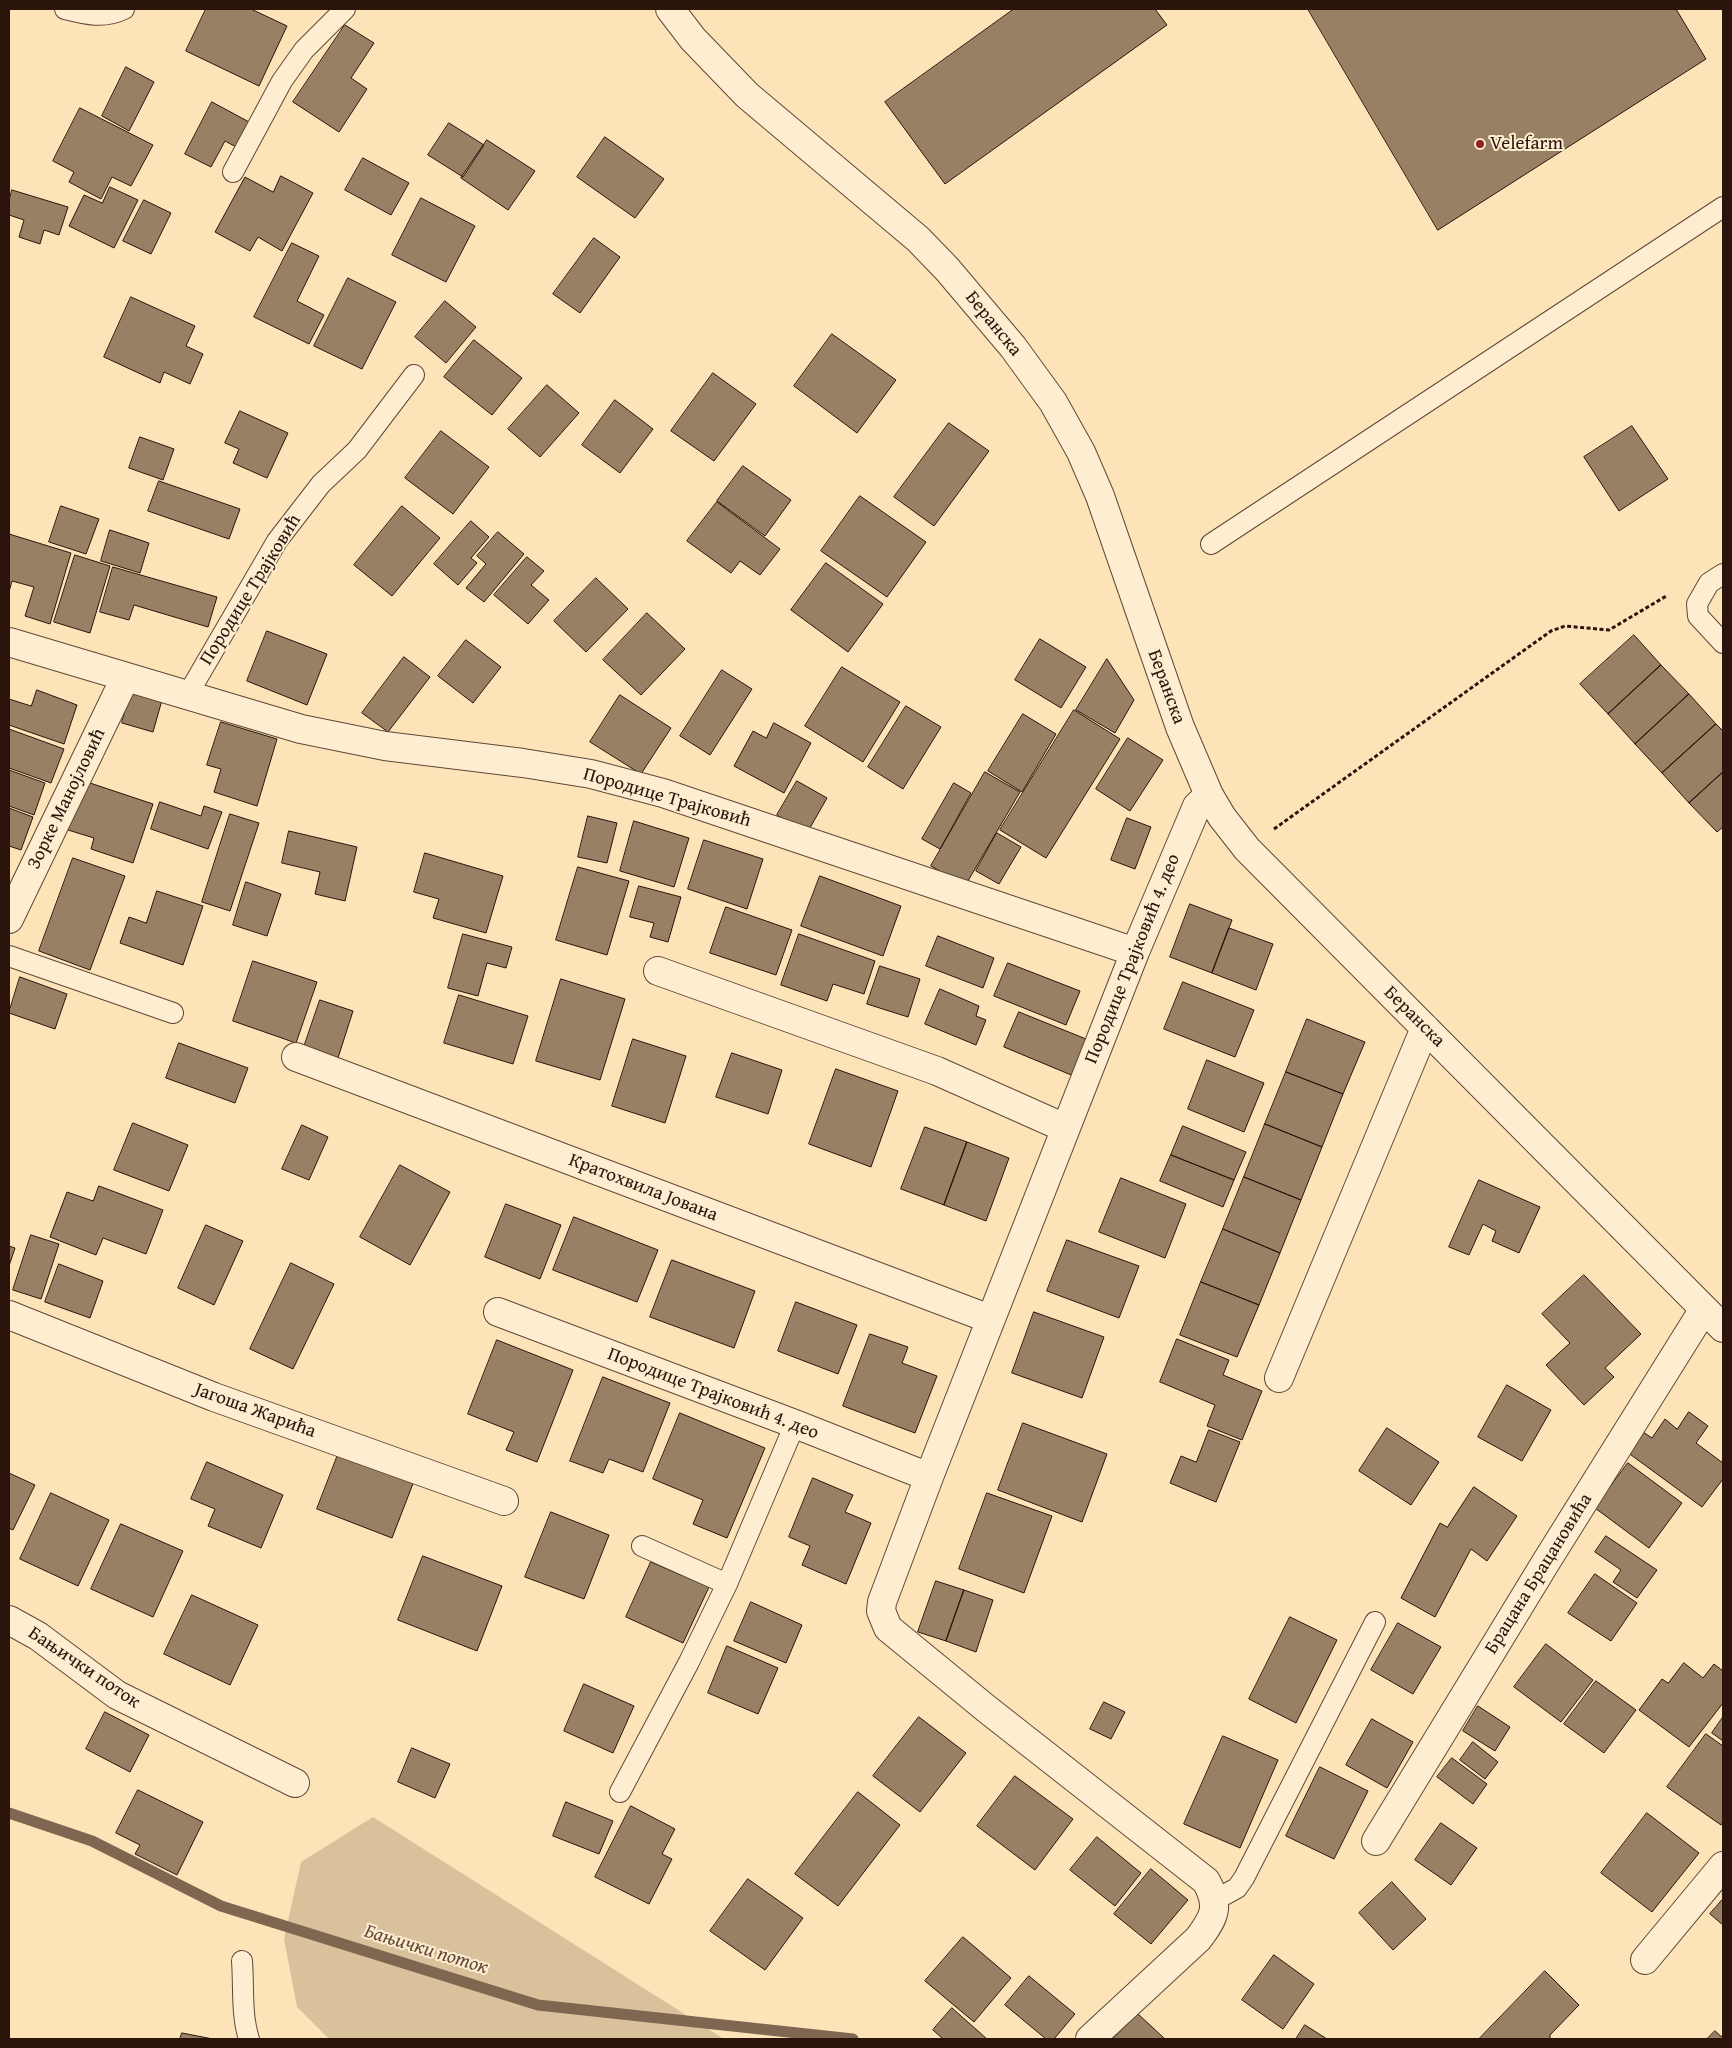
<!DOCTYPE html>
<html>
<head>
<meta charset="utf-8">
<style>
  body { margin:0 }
  #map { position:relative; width:1732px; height:2048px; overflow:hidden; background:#fde4b8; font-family:"Gentium Book Plus",serif }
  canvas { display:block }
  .frame { position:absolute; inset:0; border:10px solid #2b140c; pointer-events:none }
</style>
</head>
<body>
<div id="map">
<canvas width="1732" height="2048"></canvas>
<div class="frame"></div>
</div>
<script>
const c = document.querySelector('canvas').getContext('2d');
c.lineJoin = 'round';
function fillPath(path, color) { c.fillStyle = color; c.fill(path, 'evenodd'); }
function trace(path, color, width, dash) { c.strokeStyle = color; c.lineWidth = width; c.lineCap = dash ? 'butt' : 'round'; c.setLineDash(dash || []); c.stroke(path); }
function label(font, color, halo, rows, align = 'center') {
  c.font = font + ' "Gentium Book Plus",serif'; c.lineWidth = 4; c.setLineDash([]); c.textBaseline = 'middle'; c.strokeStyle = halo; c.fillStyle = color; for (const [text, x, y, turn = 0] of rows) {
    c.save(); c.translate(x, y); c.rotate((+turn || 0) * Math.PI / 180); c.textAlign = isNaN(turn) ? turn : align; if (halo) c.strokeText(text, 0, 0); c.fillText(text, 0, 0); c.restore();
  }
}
const green = new Path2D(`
  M373 1817 724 2039H329L297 2007 284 1939 301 1862Z`);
const stream = new Path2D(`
  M9 1813 92 1841 221 1906 538 2005 853 2039`);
const building = new Path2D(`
  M206 9H251L287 26 259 86 186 51Z
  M1014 9H1155L1167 25 945 184 885 102Z
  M1308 9H1676L1706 59 1438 230Z
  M345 25 374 43 351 78 367 89 339 132 293 102Z
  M126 67 154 82 129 131 102 116Z
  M212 102 251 123 238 148 225 141 211 167 185 154Z
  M80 108 153 145 131 186 112 177 101 199 69 182 74 172 53 161Z
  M449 123 484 145 463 177 428 155Z
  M605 137 664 179 635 218 577 177Z
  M487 140 535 171 508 210 461 178Z
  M363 158 409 183 391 215 345 190Z
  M281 176 313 193 282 251 258 237 250 251 215 232 245 177 273 192Z
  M110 187 138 200 114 248 69 226 84 195 102 203Z
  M12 190 68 207 59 235 44 230 40 244 19 237 24 220 9 215V202Z
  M421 198 475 226 446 282 392 255Z
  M144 200 171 213 151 254 123 241Z
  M594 238 620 257 580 313 553 294Z
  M292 243 319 256 297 301 324 315 309 344 254 317Z
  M348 278 396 302 362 369 314 346Z
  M131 297 195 326 186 346 203 354 190 384 164 372 160 383 104 357Z
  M445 301 476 327 446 363 415 337Z
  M832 334 896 380 857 433 794 386Z
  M474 340 522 378 492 415 444 377Z
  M713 373 756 404 714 461 671 431Z
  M547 385 579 413 540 457 508 429Z
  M615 400 653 429 620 473 582 445Z
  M240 411 288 433 267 478 233 463 239 449 225 443Z
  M949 423 989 451 934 526 894 497Z
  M1632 426 1668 479 1619 511 1584 457Z
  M441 431 489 467 453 514 405 478Z
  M140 437 174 449 163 480 129 468Z
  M743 466 791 500 765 536 717 501Z
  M159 481 240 509 229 539 148 511Z
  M860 496 926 542 887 597 821 551Z
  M717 502 780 549 760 575 740 561 731 573 687 541Z
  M61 506 99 519 86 554 49 542Z
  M402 506 440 538 392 596 354 565Z
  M471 521 489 537 471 558 477 563 458 585 434 564Z
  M110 530 149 543 140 573 101 561Z
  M498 532 524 554 484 602 466 588 486 564 477 556Z
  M9 534 71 553 50 624 25 616 34 587 12 581 9 592Z
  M75 555 110 566 90 633 54 622Z
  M527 557 544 571 531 585 549 600 528 624 494 595Z
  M826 563 883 604 848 652 791 610Z
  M113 567 217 597 208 627 134 605 129 620 100 612Z
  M596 578 628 609 586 652 554 621Z
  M647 613 685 649 641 695 603 660Z
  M267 631 327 654 307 705 247 681Z
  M1634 635 1661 665 1608 714 1580 684Z
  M1040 639 1086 667 1061 708 1015 680Z
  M466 640 501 667 473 703 438 676Z
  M404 657 430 677 388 732 362 713Z
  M1107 659 1134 700 1115 733 1076 710Z
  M1661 665 1689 694 1635 744 1608 714Z
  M842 667 900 702 863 762 805 726Z
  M722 670 752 689 710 755 680 736Z
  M37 690 77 705 64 744 9 725V699L31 706Z
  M131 691 162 700 153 732 122 723Z
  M1689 694 1716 724 1662 773 1635 744Z
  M620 695 671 728 641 774 590 742Z
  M906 706 941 727 903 789 868 767Z
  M1074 710 1120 739 1046 858 1000 830Z
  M1023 714 1056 734 1022 792 988 771Z
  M221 722 277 739 257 806 214 792 221 769 207 765Z
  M774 723 811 743 784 793 734 766 753 731 766 738Z
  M1716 724 1723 731V772L1689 803 1662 773Z
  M9 729 64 749 51 783 9 768Z
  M1128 738 1163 760 1130 811 1096 789Z
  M9 770 45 783 34 815 9 806Z
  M985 772 1020 792 965 886 931 866Z
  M1723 772V827L1717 832 1689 803Z
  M84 781 153 804 133 863 91 849 94 838 68 830Z
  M797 781 827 798 807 833 777 815Z
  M954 783 971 793 940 849 922 839Z
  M160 802 201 816 204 806 222 812 208 849 151 829Z
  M9 808 33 817 21 850 9 846Z
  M230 814 259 823 230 911 202 902Z
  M588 816 617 823 607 863 578 857Z
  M1127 818 1151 827 1135 869 1111 860Z
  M634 821 689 838 674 887 620 871Z
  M289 831 357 847 345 901 315 894 320 872 282 863Z
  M997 833 1021 847 999 884 976 871Z
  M704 840 763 859 747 909 688 889Z
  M425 853 503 876 486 933 433 918 439 899 414 892Z
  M73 858 125 876 90 970 39 951Z
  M578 867 629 881 607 955 556 940Z
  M820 876 901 906 883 956 801 926Z
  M246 882 281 894 267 936 233 925Z
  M639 886 681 897 668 942 650 937 654 923 630 917Z
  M157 891 203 906 183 965 120 943 129 917 146 923Z
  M1190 904 1232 920 1212 973 1170 957Z
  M726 907 792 930 776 975 710 953Z
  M1229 928 1273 944 1256 990 1212 973Z
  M463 934 512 947 506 968 487 963 478 996 448 988Z
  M799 934 875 961 864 994 833 984 827 1001 781 985Z
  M938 936 994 958 983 988 926 966Z
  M253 961 317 982 296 1043 233 1021Z
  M1008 963 1080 991 1066 1025 994 996Z
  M880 966 920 979 908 1017 867 1004Z
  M20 977 67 994 55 1029 9 1013Z
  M561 979 625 999 600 1080 536 1061Z
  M1183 982 1254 1010 1235 1057 1164 1029Z
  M940 989 979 1006 976 1016 986 1020 976 1045 925 1024Z
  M459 995 528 1016 513 1064 444 1043Z
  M320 1000 353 1011 337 1061 303 1050Z
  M1019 1012 1091 1041 1076 1077 1004 1047Z
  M1307 1019 1365 1042 1343 1094 1286 1072Z
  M633 1039 686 1056 665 1123 612 1106Z
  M179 1043 248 1068 235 1103 166 1078Z
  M732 1053 782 1070 768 1114 716 1097Z
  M1207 1060 1264 1083 1244 1132 1188 1109Z
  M836 1069 898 1091 871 1167 809 1144Z
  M1286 1072 1343 1094 1322 1147 1265 1124Z
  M133 1123 188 1145 169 1191 114 1170Z
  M1265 1124 1322 1147 1301 1200 1244 1177Z
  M302 1125 328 1137 309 1180 282 1169Z
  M1183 1126 1246 1152 1234 1180 1171 1155Z
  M925 1127 967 1142 944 1205 901 1189Z
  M967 1142 1009 1158 986 1221 944 1205Z
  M1171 1155 1234 1180 1223 1207 1160 1181Z
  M400 1165 450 1192 410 1265 360 1237Z
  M1244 1177 1301 1200 1280 1253 1223 1229Z
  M1121 1178 1186 1204 1165 1258 1099 1232Z
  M1479 1180 1540 1207 1519 1253 1492 1241 1496 1231 1483 1224 1469 1255 1449 1247Z
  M99 1186 163 1210 146 1254 103 1238 96 1255 50 1237 67 1192 93 1201Z
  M506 1204 561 1225 540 1279 485 1257Z
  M574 1217 658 1250 637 1302 553 1270Z
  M206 1225 243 1241 214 1305 178 1288Z
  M1223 1229 1280 1253 1259 1305 1201 1282Z
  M31 1235 59 1244 41 1299 13 1290Z
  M1067 1240 1139 1266 1119 1318 1047 1291Z
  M9 1246 15 1248 9 1266Z
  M672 1260 755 1291 734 1348 650 1317Z
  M291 1263 334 1284 293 1369 250 1349Z
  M59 1264 103 1281 90 1318 45 1302Z
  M1584 1275 1641 1334 1605 1368 1614 1377 1584 1405 1546 1365 1570 1343 1542 1314Z
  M1201 1282 1259 1305 1237 1357 1180 1335Z
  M796 1302 857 1325 838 1374 778 1351Z
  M1034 1312 1104 1337 1082 1398 1012 1373Z
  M870 1334 908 1347 902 1363 937 1376 915 1433 843 1406Z
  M1177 1339 1229 1360 1223 1375 1262 1391 1242 1440 1207 1426 1215 1405 1160 1382Z
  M497 1340 573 1370 537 1462 506 1450 514 1432 468 1414Z
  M603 1377 670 1403 643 1472 609 1459 603 1473 570 1461Z
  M1507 1385 1551 1410 1522 1461 1478 1437Z
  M1689 1412 1708 1426 1696 1443 1723 1463V1479L1702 1507 1627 1452 1643 1432 1652 1438 1665 1419 1677 1429Z
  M680 1413 765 1448 727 1538 693 1524 703 1500 653 1479Z
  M1023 1423 1107 1454 1082 1522 998 1490Z
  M1387 1428 1439 1462 1411 1505 1359 1471Z
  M1209 1430 1240 1442 1216 1502 1170 1483 1181 1456 1196 1462Z
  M339 1452 414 1481 392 1538 317 1509Z
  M207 1462 283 1495 261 1548 208 1526 215 1509 191 1499Z
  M1628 1463 1682 1503 1649 1548 1595 1508Z
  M9 1473 35 1485 13 1530 9 1528Z
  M813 1478 853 1495 845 1512 871 1523 846 1584 802 1565 810 1546 789 1537Z
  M1474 1487 1517 1516 1487 1561 1471 1549 1435 1617 1401 1598 1440 1523 1447 1527Z
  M51 1493 109 1520 78 1586 20 1559Z
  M987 1493 1052 1516 1024 1593 959 1569Z
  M551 1512 609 1535 584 1599 525 1577Z
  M121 1524 183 1551 153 1617 91 1589Z
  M1606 1536 1657 1570 1637 1598 1613 1582 1621 1570 1595 1552Z
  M423 1556 502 1586 477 1651 398 1620Z
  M651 1562 709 1587 683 1643 626 1617Z
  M1595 1574 1637 1603 1611 1641 1568 1613Z
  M936 1581 964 1590 946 1641 918 1632Z
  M964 1590 993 1600 976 1652 946 1641Z
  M192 1595 258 1625 230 1685 164 1654Z
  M751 1602 802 1625 786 1663 734 1641Z
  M1290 1617 1337 1640 1296 1723 1249 1699Z
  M1398 1623 1441 1647 1413 1694 1371 1670Z
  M1546 1644 1593 1680 1561 1722 1514 1687Z
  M727 1646 778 1668 758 1714 708 1693Z
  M1684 1663 1703 1678 1714 1664 1723 1671V1703L1689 1747 1639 1710 1662 1679 1668 1683Z
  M1596 1681 1636 1710 1604 1753 1564 1724Z
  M584 1684 634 1706 613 1753 564 1731Z
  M1104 1702 1125 1712 1111 1739 1090 1729Z
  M1478 1706 1510 1727 1495 1751 1463 1731Z
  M105 1712 149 1735 130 1772 86 1749Z
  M919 1717 966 1753 920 1812 873 1776Z
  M1723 1717V1741L1712 1733Z
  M1372 1719 1413 1742 1387 1788 1346 1765Z
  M1706 1734 1723 1746V1822L1721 1825 1667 1787Z
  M1223 1736 1278 1760 1240 1848 1184 1824Z
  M1473 1742 1498 1762 1485 1779 1460 1760Z
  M412 1748 450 1764 435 1798 398 1782Z
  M1452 1758 1487 1784 1473 1804 1437 1777Z
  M1320 1767 1368 1791 1334 1859 1286 1836Z
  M1015 1776 1073 1819 1035 1870 977 1826Z
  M138 1790 203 1822 177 1875 135 1854 140 1845 116 1833Z
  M858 1792 900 1825 838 1906 795 1874Z
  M566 1802 613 1821 599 1854 553 1836Z
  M631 1806 675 1829 662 1854 672 1859 649 1904 595 1877Z
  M1647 1813 1699 1853 1652 1912 1601 1873Z
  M1441 1823 1477 1848 1451 1885 1415 1860Z
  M1097 1837 1141 1873 1115 1906 1070 1870Z
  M1151 1869 1188 1900 1151 1944 1114 1914Z
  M748 1879 803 1918 765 1970 710 1931Z
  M1392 1882 1426 1919 1393 1950 1359 1913Z
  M1723 1899V1925L1710 1914Z
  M963 1937 1011 1978 974 2022 925 1981Z
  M1274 1955 1314 1984 1283 2029 1242 2000Z
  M1545 1971 1579 2005 1550 2035V2039H1479Z
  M1029 1976 1075 2014 1054 2039H1046L1005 2005Z
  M952 2008 987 2039H943L933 2030Z
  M1138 2014 1165 2039H1116L1114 2038Z
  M1305 2025 1327 2039H1296Z
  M1715 2031 1723 2038V2039H1707Z
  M182 2033 213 2039H180Z`);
const path = new Path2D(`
  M1274 829 1551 631 1565 626 1609 630 1668 595`);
const lane = new Path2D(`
  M65 9C85 14 104 19 124 9
  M233 172 282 81 304 50 345 9
  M1211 544 1723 207
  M1723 574 1709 583 1697 604 1698 616 1723 643
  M188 694 277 541 321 484 357 450 414 375
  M9 956 173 1013
  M642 1546 727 1584
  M620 1792 689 1662 727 1584 795 1424
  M1215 1900 1237 1888 1244 1878 1375 1622
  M242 1961C244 1987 241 2014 249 2039`);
const street = new Path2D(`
  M670 9 693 39 747 95 918 239 947 269 1013 347 1053 402 1081 452 1100 496 1180 727 1209 795 1222 817 1247 849 1723 1328
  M9 642 301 729 385 746 523 763 591 774 663 793 1135 952
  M9 919 125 678
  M658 971 937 1071 1065 1128
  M296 1057 990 1319
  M498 1312 795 1424 929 1477
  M9 1315 214 1397 504 1501
  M1279 1378 1425 1028
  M9 1620 38 1636 117 1695 295 1783
  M1376 1841 1546 1562 1704 1309
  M1645 1960 1723 1866
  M1090 2039 1198 1939C1215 1917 1220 1906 1206 1881L988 1710 888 1628 881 1611 882 1602 929 1477 1135 952 1197 806 1209 795`);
const markers = [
  [1480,144,5,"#8f2418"]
];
const poiNames = [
  ["Velefarm",1490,144]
];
const streetNames = [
  ["Беранска",993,324,51],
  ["Породице Трајковић",251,590,-58],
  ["Беранска",1166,687,70],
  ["Породице Трајковић",667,798,16],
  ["Зорке Манојловић",67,799,-64],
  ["Породице Трајковић 4. део",1133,959,-68],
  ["Беранска",1414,1017,45],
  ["Кратохвила Јована",643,1188,21],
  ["Породице Трајковић 4. део",713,1394,21],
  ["Јагоша Жарића",255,1411,20],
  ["Брацана Брацановића",1539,1574,-58],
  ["Бањички поток",84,1668,34]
];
const waterNames = [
  ["Бањички поток",426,1950,17]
];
fillPath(green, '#d9c19b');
trace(stream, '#7e6650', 11);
fillPath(building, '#988065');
trace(building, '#2b140c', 1);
trace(lane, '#604837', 22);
trace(street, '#604837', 30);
trace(path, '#2b140c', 3, [4, 2.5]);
trace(lane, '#feedd1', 20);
trace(street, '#feedd1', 28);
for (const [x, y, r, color] of markers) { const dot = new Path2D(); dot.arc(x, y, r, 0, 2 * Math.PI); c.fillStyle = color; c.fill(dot); trace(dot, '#feedd1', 2); }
label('19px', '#2b140c', '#feedd1', poiNames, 'left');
label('19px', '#2b140c', '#feedd1', streetNames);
label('italic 20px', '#634b3a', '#feedd1', waterNames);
</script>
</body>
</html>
